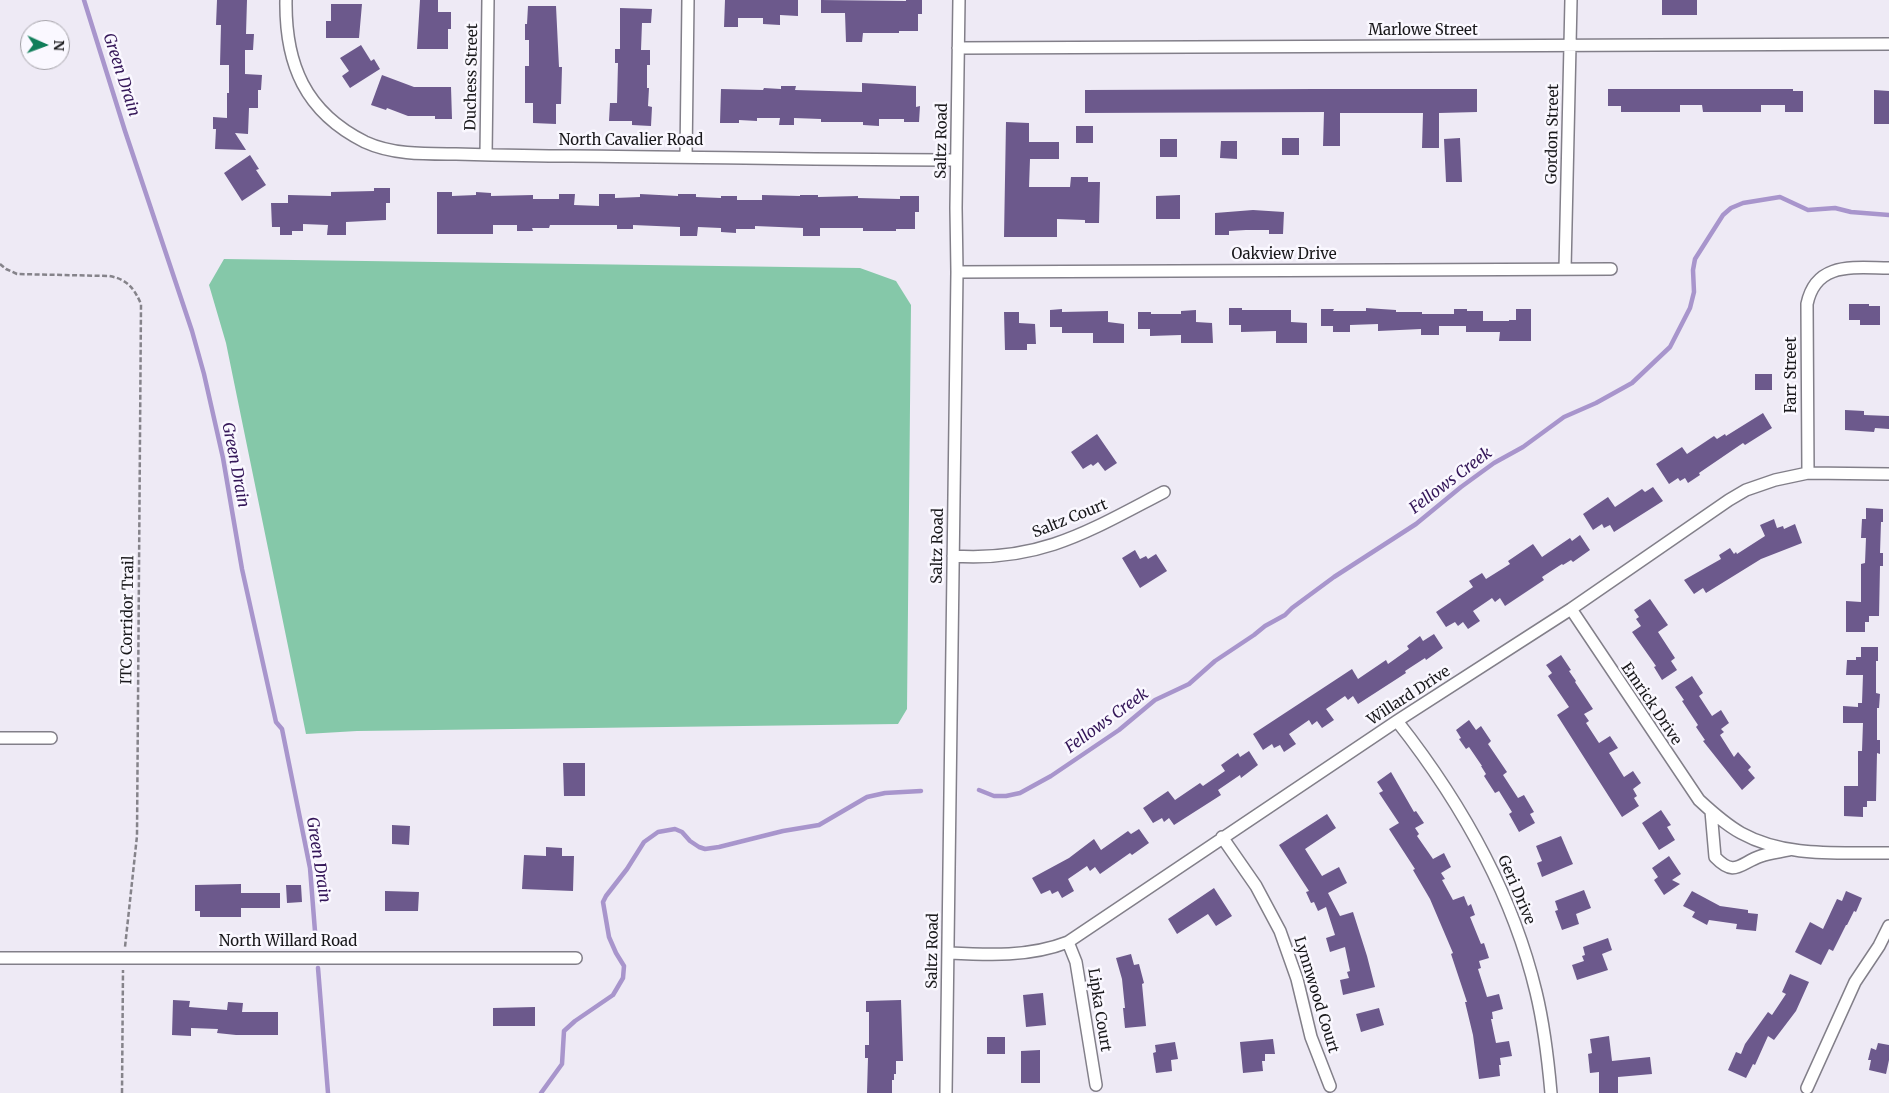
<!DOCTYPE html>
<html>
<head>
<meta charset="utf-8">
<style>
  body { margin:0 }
  #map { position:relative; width:1889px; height:1093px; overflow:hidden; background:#eeeaf5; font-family:Merriweather,serif }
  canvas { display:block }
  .north { position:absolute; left:20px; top:20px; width:50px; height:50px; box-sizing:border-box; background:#faf8ff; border:1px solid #a09ea4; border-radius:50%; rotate:92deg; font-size:14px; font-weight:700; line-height:20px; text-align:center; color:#19181b }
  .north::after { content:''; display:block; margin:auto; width:18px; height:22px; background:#117e5a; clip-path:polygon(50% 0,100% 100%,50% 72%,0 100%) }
</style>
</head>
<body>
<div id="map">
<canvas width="1889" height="1093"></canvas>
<div class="north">N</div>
</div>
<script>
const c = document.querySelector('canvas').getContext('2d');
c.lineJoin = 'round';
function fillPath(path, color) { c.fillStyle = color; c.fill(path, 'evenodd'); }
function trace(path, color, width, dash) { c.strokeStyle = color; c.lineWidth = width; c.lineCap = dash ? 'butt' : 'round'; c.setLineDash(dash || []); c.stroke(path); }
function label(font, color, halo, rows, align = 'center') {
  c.font = font + ' Merriweather,serif'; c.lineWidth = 5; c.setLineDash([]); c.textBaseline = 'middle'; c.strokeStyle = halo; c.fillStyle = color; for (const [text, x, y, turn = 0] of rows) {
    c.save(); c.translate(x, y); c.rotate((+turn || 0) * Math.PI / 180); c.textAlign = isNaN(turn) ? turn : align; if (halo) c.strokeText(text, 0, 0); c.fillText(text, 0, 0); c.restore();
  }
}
const forest = new Path2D(`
  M224 259 860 268 896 281 911 305 907 709 898 724 357 731 306 734 226 343 209 285Z`);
const stream = new Path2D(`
  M84 0 125 131 192 331 204 374 223 458 242 569 276 722 282 729 310 868 316 944
  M979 790 994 796H1006L1020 793 1051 776 1119 730 1155 700 1189 684 1215 661 1254 635 1265 626 1285 615 1292 608 1334 577 1416 524 1461 487 1494 463 1523 447 1564 417 1596 403 1632 383 1670 347 1690 308 1694 292 1693 270 1695 259 1723 215 1731 208 1743 203 1780 197 1808 210 1835 208 1851 212 1889 215
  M318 968 328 1093
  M541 1093 562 1064 564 1031 575 1021 613 995 623 978 624 966 616 953 609 937 603 902 606 896 627 869 644 842 658 832 675 829 682 832 690 841 699 847 705 849 719 847 783 831 819 825 867 797 885 793 921 791`);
const building = new Path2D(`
  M217 0H247L246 34H254L253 50H245V74L262 75 261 90H258V108H249L248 134 235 133 246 150 215 149 216 129H213V117L227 118V93H229V65H220L221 25H216Z
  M420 0H438V12H451V29H448V49H417Z
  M725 0H798V16L780 15V25L763 24V18H738V27H724Z
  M821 0 906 1V0H922V14H918V31H899V33H863L862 42H846L845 13H821Z
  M1662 0H1697V15H1662Z
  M331 4H362L359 38H326V21H331Z
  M528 6H556L559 67H562L561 104H556V124L533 123V103H525V66H529V40H525V24H527Z
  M620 8 652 9 651 23H642L641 50H650V65H647V88H649L648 106 652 107 651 126 632 125V121H609L610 103H617L618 63H615V49H620Z
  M361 45 371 61 374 59 380 69 350 88 342 76 349 71 340 58Z
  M382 75 414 87H451L452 119H435V116H408L387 108 386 110 371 105Z
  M862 83 916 86V107L920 106 919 122H904V119H879V126L863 125V122H821V119L794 118V125H779L780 118H757V121L739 120V123H720L721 89 763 90 764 88 781 89V86H796L795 90 862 92Z
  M1316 89H1477V112L1439 113V148H1422L1423 113H1340V146H1323L1324 112 1085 113V90Z
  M1608 89H1793V91H1803V112H1785V105H1761V112H1703L1702 105H1680V112H1621V106H1608Z
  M1874 90 1889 91V124H1874Z
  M1006 122 1029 123V142H1059V159H1030L1029 187H1070L1071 177H1088V182H1100L1099 223H1085V220L1057 219V237H1004Z
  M1076 126H1093V143H1076Z
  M1282 138H1299V155H1282Z
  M1460 138 1462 182H1446L1444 139Z
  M1160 139H1177V157H1160Z
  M1221 141H1237V159L1220 158Z
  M250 155 259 169 256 170 266 185 242 201 224 173Z
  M374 188H390V203H386V220L346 222V235H327L328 225 303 224V231H292V235H280V227H272L271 203H288V195L331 196V192L374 191Z
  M437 192H452V196L476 195V192L491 193V196L533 195V199H559V194H575L574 205 599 206V194H615V198L640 197V194L678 196V194H696V197L721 198V196H737V200H762V195L800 196V195H818V197L858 196V198L900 199V196H919V212H915V229H896V231H863V228H820V236H803V228L755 226V229H736V233L721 232V228L698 227 697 236H680V227L633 225V229H617V225H550L549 228H532L533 231H517V225H493V234H437Z
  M1180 195V219H1156V196Z
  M1253 210 1284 212 1283 234H1269V230H1246L1229 231V235H1215V213Z
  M1849 304H1869V306H1880V325H1860V320H1849Z
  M1229 308H1242V310H1291V322L1307 323V343H1276V331L1241 332V325H1229Z
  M1366 308 1396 310V312H1422V314H1454V309H1467V311H1483V321H1509V320H1516V309H1531V341H1499L1500 332H1466V326H1439V335H1421V329L1378 331V324L1350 325V332H1333V326H1321V309H1334L1333 311H1366Z
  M1062 309V312L1108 311V322L1124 324V343H1093V333H1062V327H1050V310Z
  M1196 310V322L1212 323 1213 343H1181V335L1150 336V329H1138V312H1151V314H1181V311Z
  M1004 312H1019V323L1035 324 1036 344H1027V350H1005Z
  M1755 374H1772V390H1755Z
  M1845 410 1864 411V415L1889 416V429L1875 428 1874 432 1845 430Z
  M1763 413 1772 428 1745 445 1743 443 1699 473 1700 475 1688 483 1685 478 1680 481 1678 478 1669 484 1656 464 1682 447 1687 454 1714 436 1717 439 1725 434 1726 436Z
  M1097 434 1117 463 1105 471 1098 462 1093 466 1091 464 1083 469 1071 452Z
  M1653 487 1663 501 1614 532 1610 525 1604 528 1602 524 1593 530 1583 514 1608 497 1615 507 1642 489 1645 492Z
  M1866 508 1883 509V522H1881L1880 553H1883V566H1880L1879 616H1869V622H1865V632H1846V601L1861 602V564L1865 563 1866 538H1861L1862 519H1866Z
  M1774 519 1777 528 1783 526 1784 529 1795 524 1802 543 1761 559 1706 593 1703 588 1694 594 1684 580 1721 559 1719 555 1730 548 1734 554 1736 552 1737 554 1765 536 1760 525Z
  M1580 535 1590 550 1573 562 1571 560 1563 565 1562 564 1542 577 1544 580 1505 606 1500 598 1495 602 1492 598 1473 611 1480 621 1468 629 1463 622 1458 626 1455 622 1446 627 1436 612 1473 587 1469 581 1482 573 1486 579 1510 564 1508 561 1533 544 1542 557 1570 538 1572 541Z
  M1135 550 1140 559 1146 556 1148 559 1156 554 1167 571 1140 588 1122 558Z
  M1650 599 1668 625 1658 632 1675 658 1671 661 1677 670 1662 680 1654 667 1656 666 1632 632 1641 626 1636 619 1639 617 1634 610Z
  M1434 634 1443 648 1426 660 1425 658 1405 671 1406 673 1358 704 1353 696 1348 700 1345 696 1326 709 1334 720 1322 728 1317 721 1312 725 1309 720 1289 734 1296 744 1284 752 1280 745 1274 748 1272 744 1263 750 1253 734 1352 669 1358 679 1386 660 1388 664 1409 649 1407 646 1420 636 1423 641Z
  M1861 647H1878V661H1876V693L1880 694 1879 708H1877V740H1880V754L1877 753 1876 801H1867V807H1863V817L1844 816V786H1858V751H1862L1863 723H1843V706L1858 707V703H1862L1863 675H1846L1847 660H1856V657H1861Z
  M1561 655 1571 670 1569 671 1576 681 1575 682 1593 709 1584 714 1589 721 1586 723 1599 743 1610 736 1618 748 1609 753 1624 777 1633 771 1641 783 1633 789 1637 796 1634 798 1639 806 1622 817 1557 715 1569 707 1548 676 1552 673 1546 665Z
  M1692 676 1703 693 1699 696 1712 716 1721 710 1729 723 1721 729 1724 732 1720 735 1734 757 1738 752 1751 767 1748 770 1755 778 1742 790 1703 741 1705 740 1696 727 1698 725 1682 701 1684 700 1675 687Z
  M1469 720 1476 730 1481 726 1491 741 1488 744 1507 772 1503 775 1518 798 1524 795 1534 812 1530 814 1535 823 1519 832 1509 814 1512 812 1499 791 1495 793 1484 776 1486 774 1481 766H1482L1469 747 1466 749 1459 739 1461 738 1456 730Z
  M1249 751 1258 765 1241 778 1240 775 1218 790 1221 795 1174 825 1169 818 1164 822 1162 818 1153 823 1143 808 1168 791 1175 800 1200 783 1203 786 1225 771 1221 765 1238 753 1240 757Z
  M563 763H585V796H564Z
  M1391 772 1414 812 1416 811 1424 823 1415 828 1419 834 1417 836 1433 859 1444 853 1451 867 1441 873 1445 879 1442 880 1453 900 1464 896 1468 906 1471 904 1475 915 1470 917 1481 944 1484 943 1489 958 1479 961 1481 968 1478 969 1487 997 1499 994 1503 1009 1492 1012 1493 1019H1491L1496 1043 1509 1041 1512 1056 1500 1058 1501 1065H1499L1500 1076 1479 1079 1473 1035 1465 1002H1467L1451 954 1453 953 1430 899 1413 870 1415 869 1389 829 1399 823 1379 793 1383 791 1377 782Z
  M1661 810 1671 825 1667 827 1675 840 1659 850 1642 823Z
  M1327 814 1336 828 1305 849 1322 876 1339 867 1347 883 1328 893 1340 916 1353 912 1367 956 1375 987 1343 995 1340 980 1349 978 1347 972 1350 971 1345 947 1330 952 1326 938 1335 935 1326 907 1318 911 1314 902 1311 903 1306 892 1309 891 1279 845Z
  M392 825 410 826 409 845 392 844Z
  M1139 829 1149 843 1132 855 1130 853 1100 874 1095 867 1090 871 1087 866 1068 879 1074 891 1062 898 1058 891 1052 894 1050 890 1041 894 1032 878 1069 858 1094 839 1101 850 1128 831 1131 834Z
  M1561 836 1573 864 1542 877 1537 863 1542 861 1536 846Z
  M546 847 562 848V856H574L573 891 522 889 524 855 546 856Z
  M1669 856 1681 874 1672 880 1680 884 1664 895 1654 880 1658 877 1652 868Z
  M241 884V893H280V908H241V917H200V911H195V885Z
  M286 885H301L302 902 287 903Z
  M1214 888 1232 916 1216 926 1208 914 1177 934 1168 919Z
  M1584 890 1591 908 1576 914 1579 924 1562 930 1555 911 1558 910 1555 901Z
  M385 891 419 892 418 911H385Z
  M1692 891 1720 906 1748 910V913L1758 914 1756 931 1736 929 1737 924 1709 920 1707 925 1692 917 1695 912 1683 906Z
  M1846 891 1862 898 1856 912 1854 911 1847 925H1846L1833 951 1829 949 1821 965 1795 952 1810 922 1823 929 1837 899 1842 901Z
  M1608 938 1612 950 1602 954 1608 970 1577 980 1572 965 1584 961 1582 956 1585 955 1583 947Z
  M1131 954 1134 965 1139 964 1144 983 1142 984 1146 1026 1125 1028 1123 1008H1125L1122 979 1116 958Z
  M1790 974 1809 982 1796 1011 1774 1040 1768 1036 1755 1065 1753 1064 1746 1078 1728 1070 1736 1052 1741 1054 1745 1044 1768 1012 1772 1015 1786 994 1782 992Z
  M1043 993 1046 1025 1026 1027 1023 995Z
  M173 1000 190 1001 189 1007 227 1010 228 1002 243 1003 242 1012H278V1035H236L217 1033 218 1029 191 1028V1036L172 1035Z
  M901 1000 903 1061H896V1074H894V1080H892V1093H867L868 1058H865V1045H869V1012H866V1001Z
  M535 1007V1026H493V1008Z
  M1379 1008 1384 1025 1361 1032 1356 1014Z
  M1609 1036 1612 1061 1650 1057 1652 1074 1618 1077V1093H1599V1072L1590 1073 1588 1054 1592 1053 1590 1039Z
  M987 1037H1005V1054H987Z
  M1273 1039 1275 1054H1265V1061H1262L1263 1071 1243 1073 1240 1042Z
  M1175 1042 1178 1059 1171 1060 1172 1071 1156 1073 1153 1053 1156 1052 1155 1045Z
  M1878 1043 1889 1045V1060L1886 1074 1869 1070 1871 1060H1868L1871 1048 1876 1050Z
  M1040 1050V1083H1021V1051Z`);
const path = new Path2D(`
  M0 264 6 269 17 274 109 276C127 279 134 288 141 304L137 836 125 947
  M122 1093 123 970`);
const minor = new Path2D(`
  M286 0C285 64 305 112 365 142 393 155 426 154 456 154 494 155 533 156 571 156 700 157 828 160 956 160
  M958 48 1889 44
  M486 155 488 0
  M686 157 688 0
  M1565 269 1571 0
  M957 272 1611 269
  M1808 473 1807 304C1816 261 1854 268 1889 268
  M953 556C1041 562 1089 531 1164 492
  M1571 609 1699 800C1712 812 1725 824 1741 833 1786 858 1840 852 1889 853
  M1397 721C1460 801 1512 892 1536 992 1544 1025 1548 1059 1551 1093
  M0 738H51
  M1711 811 1715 857C1735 878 1740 863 1761 856 1770 853 1780 852 1789 850
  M1222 837 1256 886 1280 931 1297 979 1311 1037 1330 1086
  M1068 942 1076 962 1096 1085
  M949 953C989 955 1030 957 1068 942L1397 721 1571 609 1729 500 1746 490 1775 480 1808 473 1889 474
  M0 958H576
  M1807 1088 1855 982 1879 946 1889 926
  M946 1093 957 272 956 208 959 0`);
const streetNames = [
  ["Marlowe Street",1423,31],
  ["Duchess Street",472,77,-89],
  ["Gordon Street",1553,134,-89],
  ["North Cavalier Road",631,141],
  ["Saltz Road",942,141,-89],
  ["Oakview Drive",1284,255],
  ["Farr Street",1792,375,-90],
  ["Saltz Court",1070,519,-22],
  ["Saltz Road",938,546,-89],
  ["ITC Corridor Trail",128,620,-89],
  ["Willard Drive",1409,696,-33],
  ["Emrick Drive",1651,704,56],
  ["Geri Drive",1516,890,67],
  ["North Willard Road",288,942],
  ["Saltz Road",933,951,-89],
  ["Lynnwood Court",1316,995,73],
  ["Lipka Court",1099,1010,81]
];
const waterNames = [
  ["Green Drain",121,75,72],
  ["Green Drain",235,465,79],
  ["Fellows Creek",1451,481,-37],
  ["Fellows Creek",1107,721,-36],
  ["Green Drain",318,860,81]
];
fillPath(forest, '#85c8a9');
trace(stream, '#a895cc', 4.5);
fillPath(building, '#6c598c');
trace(minor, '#827f89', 14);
trace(path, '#85838a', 2.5, [5, 2.5]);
trace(minor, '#fff', 11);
label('15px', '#19181b', '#faf8ff', streetNames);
label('italic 16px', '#341658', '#faf8ff', waterNames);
</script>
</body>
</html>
